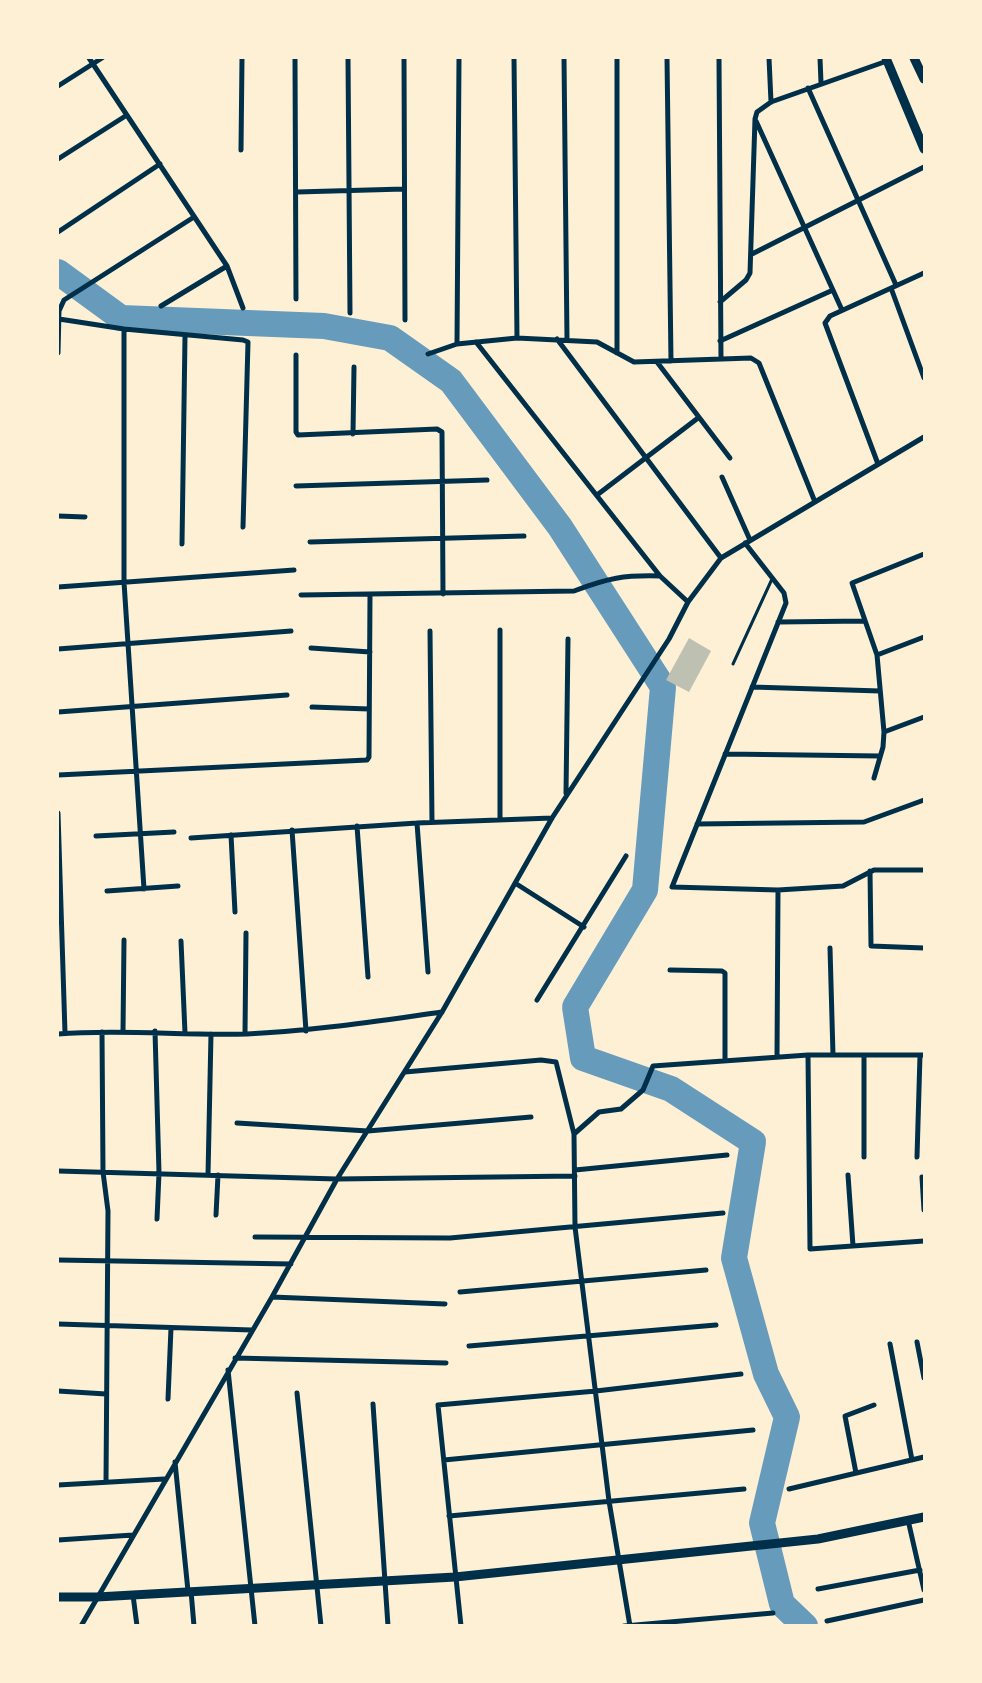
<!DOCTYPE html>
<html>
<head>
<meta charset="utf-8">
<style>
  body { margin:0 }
  #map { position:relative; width:982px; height:1683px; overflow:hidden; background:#fdf0d5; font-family:"Public Sans",sans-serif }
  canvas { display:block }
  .frame { position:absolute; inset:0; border:59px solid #fdf0d5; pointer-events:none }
</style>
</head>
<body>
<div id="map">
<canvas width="982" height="1683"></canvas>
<div class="frame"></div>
</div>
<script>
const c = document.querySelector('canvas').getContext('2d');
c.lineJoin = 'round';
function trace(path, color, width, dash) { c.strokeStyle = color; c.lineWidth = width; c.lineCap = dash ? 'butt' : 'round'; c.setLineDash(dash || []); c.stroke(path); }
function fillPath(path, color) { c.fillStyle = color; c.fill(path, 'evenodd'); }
const river = new Path2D(`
  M58 272 121 318 324 326 390 338 451 381 560 527 663 687 645 890 575 1007 583 1058 671 1089 753 1142 734 1258 766 1374 787 1417 762 1523 782 1604 805 1626`);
const building = new Path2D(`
  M689 638 711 651 689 692 666 680Z`);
const service = new Path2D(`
  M733 664 772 579`);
const minor = new Path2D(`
  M89 58 227 266 243 308
  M295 58 296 299
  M348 58 350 313
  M404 58 405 320
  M514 58 517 338
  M564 58 567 340
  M617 58V353
  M667 58 671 361
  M719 58 721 359
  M769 58 771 102
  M820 58 821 83
  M58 86 102 58
  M808 88 896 285
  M756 121 842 310
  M241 150 242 58
  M58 159 127 115
  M297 192 404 189
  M58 232 160 164
  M752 254 924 167
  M891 288 924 378
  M720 302 746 280 750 273 755 119 757 112 771 102 887 61
  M161 306 227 266
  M59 319 124 329 243 340 248 342 243 527
  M124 329V582L144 889
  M557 339 721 558
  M720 341 833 290
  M476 342 660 576 688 602
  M457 344 459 58
  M58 353 59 311 64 300 194 217
  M428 354 457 344 517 338 597 342 634 362 751 358 759 363 815 502
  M296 355V432L298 435 437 429 442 432 443 594
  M657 362 730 458
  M353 434 354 367
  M878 464 825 323 830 316 924 273
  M722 477 750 540
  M296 486 487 480
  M597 495 698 418
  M58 516 85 517
  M310 542 524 536
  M745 543 784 593 786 603 672 887 778 890 843 886 874 870H924
  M182 544 185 336
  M58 587 294 570
  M301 595 574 591C608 578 624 575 660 576
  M778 622 865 621
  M430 631 432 822
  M311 648 370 652
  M58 649 291 631
  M877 655 924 637
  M752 687 880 691
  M312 707 369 709
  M58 712 287 695
  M884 732 924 717
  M725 754 880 756
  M58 775 367 760 369 757 370 595
  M874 778 883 747 884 732 877 655 852 583 924 554
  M566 793 568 639
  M58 813 65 1033
  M500 820V630
  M417 823 428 972
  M697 824 864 822 924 800
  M357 826 368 977
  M292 830 306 1031
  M231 835 235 912
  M96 836 174 832
  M191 838 417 823 552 818
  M870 871 871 946 924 948
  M515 883 584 927
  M107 891 178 886
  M181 941 185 1033
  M830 948 833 1055
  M670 970 722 971 725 973V1061
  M537 1000 626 856
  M155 1031 159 1173 157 1219
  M102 1032 103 1172 108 1211 106 1482
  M123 1032 124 940
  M58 1034C121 1029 184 1036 247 1034 313 1031 377 1021 442 1012
  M245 1034 246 933
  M808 1055 810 1249 924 1241
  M864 1055V1157
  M777 1057 778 890
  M405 1072 541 1060 556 1062 574 1134
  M237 1123 368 1131 531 1117
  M917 1157 920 1055
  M575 1170 727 1155
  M58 1171 337 1179 575 1176
  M208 1175 211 1034
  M848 1175 853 1246
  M922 1177 924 1210
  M216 1215 218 1175
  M255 1237 450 1238 723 1213
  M58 1260 291 1264
  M460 1292 706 1270
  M272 1297 445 1304
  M58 1324 252 1330
  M917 1342 924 1378
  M890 1344 912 1460
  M469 1346 716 1325
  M235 1358 446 1363
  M228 1370 255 1626
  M58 1391 106 1394
  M297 1393 321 1626
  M168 1399 171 1328
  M373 1404 388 1626
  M444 1460 753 1430
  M175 1462 188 1591
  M856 1473 845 1416 874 1405
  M58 1485 164 1479
  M789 1489 924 1457
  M449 1516 744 1489
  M908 1520 924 1590
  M58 1540 133 1535
  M818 1589 920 1570
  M191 1591 194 1626
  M133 1595 137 1626
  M827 1621 924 1600
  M81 1626 272 1297 337 1179 442 1012 552 818 669 639 688 602 721 558 924 437
  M461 1626 438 1405 596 1391 741 1374
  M624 1626 773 1613
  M630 1626 609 1501 575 1227 574 1134 599 1112 621 1109 643 1090 653 1066 808 1055H924`);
const tertiary = new Path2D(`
  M886 58 924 149
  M914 58 924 79
  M58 1597H97L455 1577 818 1539 924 1517`);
trace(river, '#669bbc', 26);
fillPath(building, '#bec0b2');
trace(service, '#003049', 3);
trace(minor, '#003049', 5);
trace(tertiary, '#003049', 9);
</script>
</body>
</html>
